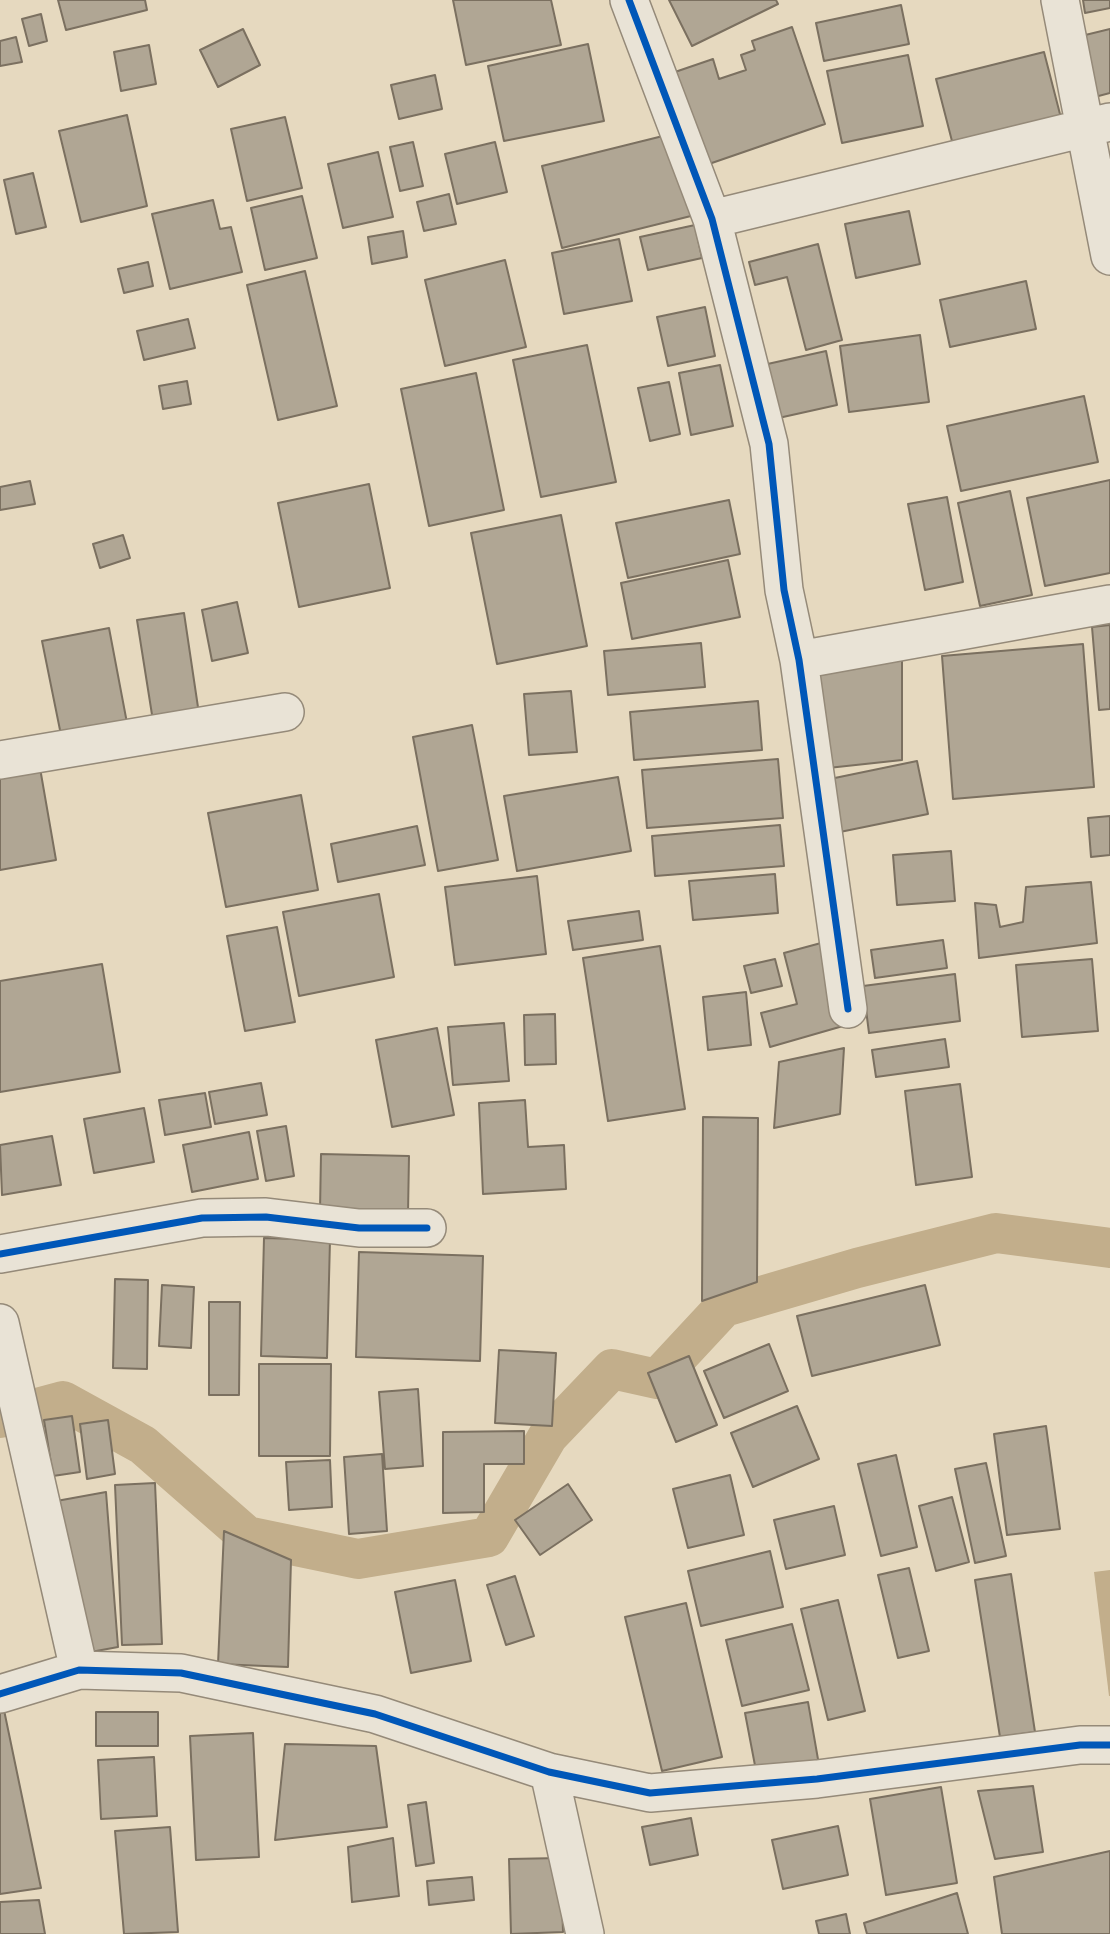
<!DOCTYPE html>
<html>
<head>
<meta charset="utf-8">
<style>
  body { margin:0 }
  canvas { display:block; background:#e6d9bf }
</style>
</head>
<body>
<canvas width="1110" height="1934"></canvas>
<script>
const c = document.querySelector('canvas').getContext('2d');
c.lineJoin = 'round';
function fillPath(path, color) { c.fillStyle = color; c.fill(path, 'evenodd'); }
function trace(path, color, width, dash) { c.strokeStyle = color; c.lineWidth = width; c.lineCap = dash ? 'butt' : 'round'; c.setLineDash(dash || []); c.stroke(path); }
const water = new Path2D(`
  M1110 1570V1696H1109L1094 1572Z`);
const canal = new Path2D(`
  M0 1418 63 1401 143 1445 247 1536 358 1559 489 1537 548 1436 612 1369 657 1379 724 1307 857 1268 996 1233 1110 1248`);
const building = new Path2D(`
  M58 0H145L147 10 66 30Z
  M453 0H551L561 45 466 65Z
  M669 0H776L778 4 692 46Z
  M1083 0H1110V8L1085 13Z
  M901 5 909 44 824 61 816 23Z
  M41 14 47 41 29 46 22 19Z
  M792 27 825 124 706 165 675 72 713 59 719 79 746 70 741 55 755 50 752 41Z
  M243 29 260 65 218 87 200 50Z
  M1110 29V93L1091 98 1077 37Z
  M16 37 22 62 0 66V41Z
  M588 44 604 121 504 141 488 66Z
  M149 45 156 84 121 91 114 52Z
  M1044 52 1061 118 953 145 936 79Z
  M908 55 923 126 842 143 827 71Z
  M435 75 442 109 399 119 391 85Z
  M127 115 147 206 81 222 59 131Z
  M285 117 302 188 247 201 231 129Z
  M675 133 695 215 562 248 542 166Z
  M413 142 423 186 400 191 390 147Z
  M495 142 507 192 457 204 445 154Z
  M378 152 393 217 343 228 328 164Z
  M33 173 46 227 16 234 4 180Z
  M449 194 456 224 424 231 417 202Z
  M302 196 317 258 265 270 251 208Z
  M213 200 220 229 231 227 242 272 170 289 152 214Z
  M909 211 920 264 856 278 845 224Z
  M695 225 702 258 648 270 640 237Z
  M403 231 407 257 372 264 368 237Z
  M619 239 632 301 564 314 552 253Z
  M818 244 842 340 806 350 787 277 755 285 749 262Z
  M505 260 526 347 445 366 425 280Z
  M148 262 153 286 124 293 118 269Z
  M305 271 337 406 278 420 247 285Z
  M1026 281 1036 329 950 347 940 300Z
  M705 307 715 356 668 366 657 317Z
  M188 319 195 348 144 360 137 331Z
  M920 335 929 402 849 412 840 346Z
  M587 345 616 482 541 497 513 360Z
  M826 351 837 405 774 419 763 365Z
  M720 365 733 426 691 435 679 373Z
  M476 373 504 510 429 526 401 389Z
  M187 381 191 404 163 409 159 386Z
  M669 382 680 434 650 441 638 388Z
  M1084 396 1098 462 961 491 947 426Z
  M1110 480V573L1045 586 1027 498Z
  M30 481 35 504 0 510V487Z
  M369 484 390 588 299 607 278 503Z
  M1010 491 1032 595 980 606 958 503Z
  M947 497 963 582 925 590 908 504Z
  M729 500 740 554 628 578 616 523Z
  M561 515 587 646 497 664 471 533Z
  M123 535 130 558 100 568 93 544Z
  M728 560 740 617 632 639 621 583Z
  M237 602 248 653 212 661 202 610Z
  M184 613 199 714 153 721 137 620Z
  M1110 625V709L1099 710 1092 627Z
  M109 628 127 723 61 735 42 641Z
  M701 643 705 687 608 695 604 651Z
  M1083 644 1094 787 953 799 942 656Z
  M902 654V760L828 768 811 668Z
  M571 691 577 752 529 755 524 694Z
  M758 701 762 750 634 760 630 712Z
  M472 725 498 860 438 871 413 737Z
  M778 759 783 818 647 828 642 770Z
  M917 761 928 814 835 833 825 780Z
  M40 768 56 860 0 870V775Z
  M618 777 631 851 517 871 504 796Z
  M301 795 318 890 226 907 208 813Z
  M1110 816V855L1091 857 1088 818Z
  M780 825 784 866 655 876 652 836Z
  M417 826 425 865 338 882 331 844Z
  M951 851 955 901 897 905 893 855Z
  M775 874 778 913 693 920 689 881Z
  M537 876 546 954 455 965 445 887Z
  M1091 882 1097 943 979 958 975 903 996 905 1000 927 1023 922 1026 887Z
  M379 894 394 977 299 996 283 912Z
  M639 911 643 940 573 950 568 921Z
  M277 927 295 1022 245 1031 227 936Z
  M943 940 947 968 875 978 871 950Z
  M821 943 843 1026 770 1047 761 1013 797 1004 784 953Z
  M660 946 685 1109 608 1121 583 958Z
  M775 959 782 986 751 993 744 966Z
  M1092 959 1098 1031 1022 1037 1016 965Z
  M102 964 120 1072 0 1092V981Z
  M955 974 960 1021 869 1033 863 986Z
  M746 992 751 1045 708 1050 703 997Z
  M555 1014 556 1064 525 1065 524 1015Z
  M504 1023 509 1081 453 1085 448 1027Z
  M437 1028 454 1115 392 1127 376 1040Z
  M945 1039 949 1067 876 1077 872 1050Z
  M844 1048 840 1114 774 1128 779 1062Z
  M261 1083 267 1115 215 1124 209 1092Z
  M960 1084 972 1177 916 1185 905 1091Z
  M205 1093 211 1127 165 1135 159 1100Z
  M525 1100 528 1147 564 1145 566 1189 483 1194 479 1103Z
  M144 1108 154 1162 94 1173 84 1119Z
  M703 1117 758 1118 757 1282 702 1301Z
  M286 1126 294 1176 266 1181 257 1131Z
  M249 1132 258 1179 192 1192 183 1145Z
  M52 1136 61 1185 2 1195 0 1145Z
  M321 1154 409 1156 408 1214 320 1211Z
  M264 1238 330 1240 327 1358 261 1356Z
  M359 1252 483 1256 480 1361 356 1357Z
  M115 1279 148 1280 147 1369 113 1368Z
  M162 1285 194 1287 191 1348 159 1346Z
  M925 1285 940 1345 812 1376 797 1316Z
  M209 1302H240L239 1395H209Z
  M769 1344 788 1391 724 1418 704 1371Z
  M499 1350 556 1353 552 1426 495 1423Z
  M689 1356 717 1425 676 1442 648 1373Z
  M259 1364H331L330 1456H259Z
  M418 1389 423 1466 385 1469 379 1392Z
  M797 1406 819 1459 753 1487 731 1433Z
  M72 1416 80 1472 53 1476 44 1420Z
  M108 1420 115 1474 87 1479 80 1424Z
  M1046 1426 1060 1529 1007 1535 994 1434Z
  M524 1431V1464H484V1512L443 1513V1432Z
  M382 1454 387 1531 349 1534 344 1457Z
  M896 1455 917 1547 881 1556 858 1464Z
  M330 1460 332 1507 289 1510 286 1462Z
  M986 1463 1006 1556 975 1563 955 1469Z
  M730 1475 744 1535 688 1548 673 1489Z
  M155 1483 162 1644 122 1645 115 1485Z
  M568 1484 592 1520 540 1555 515 1520Z
  M106 1492 118 1647 80 1654 51 1502Z
  M952 1497 969 1562 936 1571 919 1506Z
  M834 1506 845 1555 786 1569 774 1520Z
  M224 1531 291 1560 288 1667 218 1664Z
  M770 1551 783 1607 701 1626 688 1571Z
  M909 1568 929 1651 898 1658 878 1575Z
  M1011 1574 1035 1732 1000 1737 975 1580Z
  M515 1576 534 1636 506 1645 487 1585Z
  M455 1580 471 1661 411 1673 395 1592Z
  M838 1600 865 1711 828 1720 801 1609Z
  M686 1603 722 1757 662 1771 625 1617Z
  M792 1624 809 1690 742 1706 726 1640Z
  M808 1702 819 1765 757 1776 745 1713Z
  M4 1710 41 1888 0 1894V1711Z
  M96 1712H158V1746H96Z
  M253 1733 259 1857 196 1860 190 1736Z
  M285 1744 376 1746 387 1827 275 1840Z
  M154 1757 157 1816 101 1819 98 1760Z
  M1033 1786 1043 1852 995 1859 978 1791Z
  M941 1787 957 1883 886 1895 870 1799Z
  M426 1802 434 1863 416 1866 408 1805Z
  M691 1818 698 1855 650 1865 642 1827Z
  M838 1826 848 1875 783 1889 772 1840Z
  M170 1827 178 1932 124 1934 115 1831Z
  M393 1838 399 1896 352 1902 348 1847Z
  M1110 1851V1934H1002L994 1877Z
  M561 1858 563 1932 511 1934 509 1859Z
  M472 1877 474 1900 429 1905 427 1881Z
  M957 1893 968 1934H867L864 1923Z
  M39 1900 45 1934H0V1902Z
  M846 1914 850 1934H819L816 1921Z`);
const street = new Path2D(`
  M629 0 712 219 769 444 784 590 799 660 848 1009
  M1060 0 1110 256
  M712 219 1110 122
  M799 660 1110 604
  M0 760 285 712
  M0 1254 202 1218 266 1217 359 1228H427
  M0 1323 79 1670
  M0 1694 79 1670 181 1673 375 1714 549 1772 650 1793 817 1779 1080 1745H1110
  M549 1772 585 1934`);
const cycleway = new Path2D(`
  M629 0 712 219 769 444 784 590 799 660 848 1009
  M0 1254 202 1218 266 1217 359 1228H427
  M0 1694 79 1670 181 1673 375 1714 549 1772 650 1793 817 1779 1080 1745H1110`);
fillPath(water, '#c2ae8b');
trace(canal, '#c2ae8b', 40);
fillPath(building, '#b0a694');
trace(building, '#7b7060', 2);
trace(street, '#958a79', 40);
trace(street, '#e9e3d6', 37);
trace(cycleway, '#0057b8', 7);
</script>
</body>
</html>
